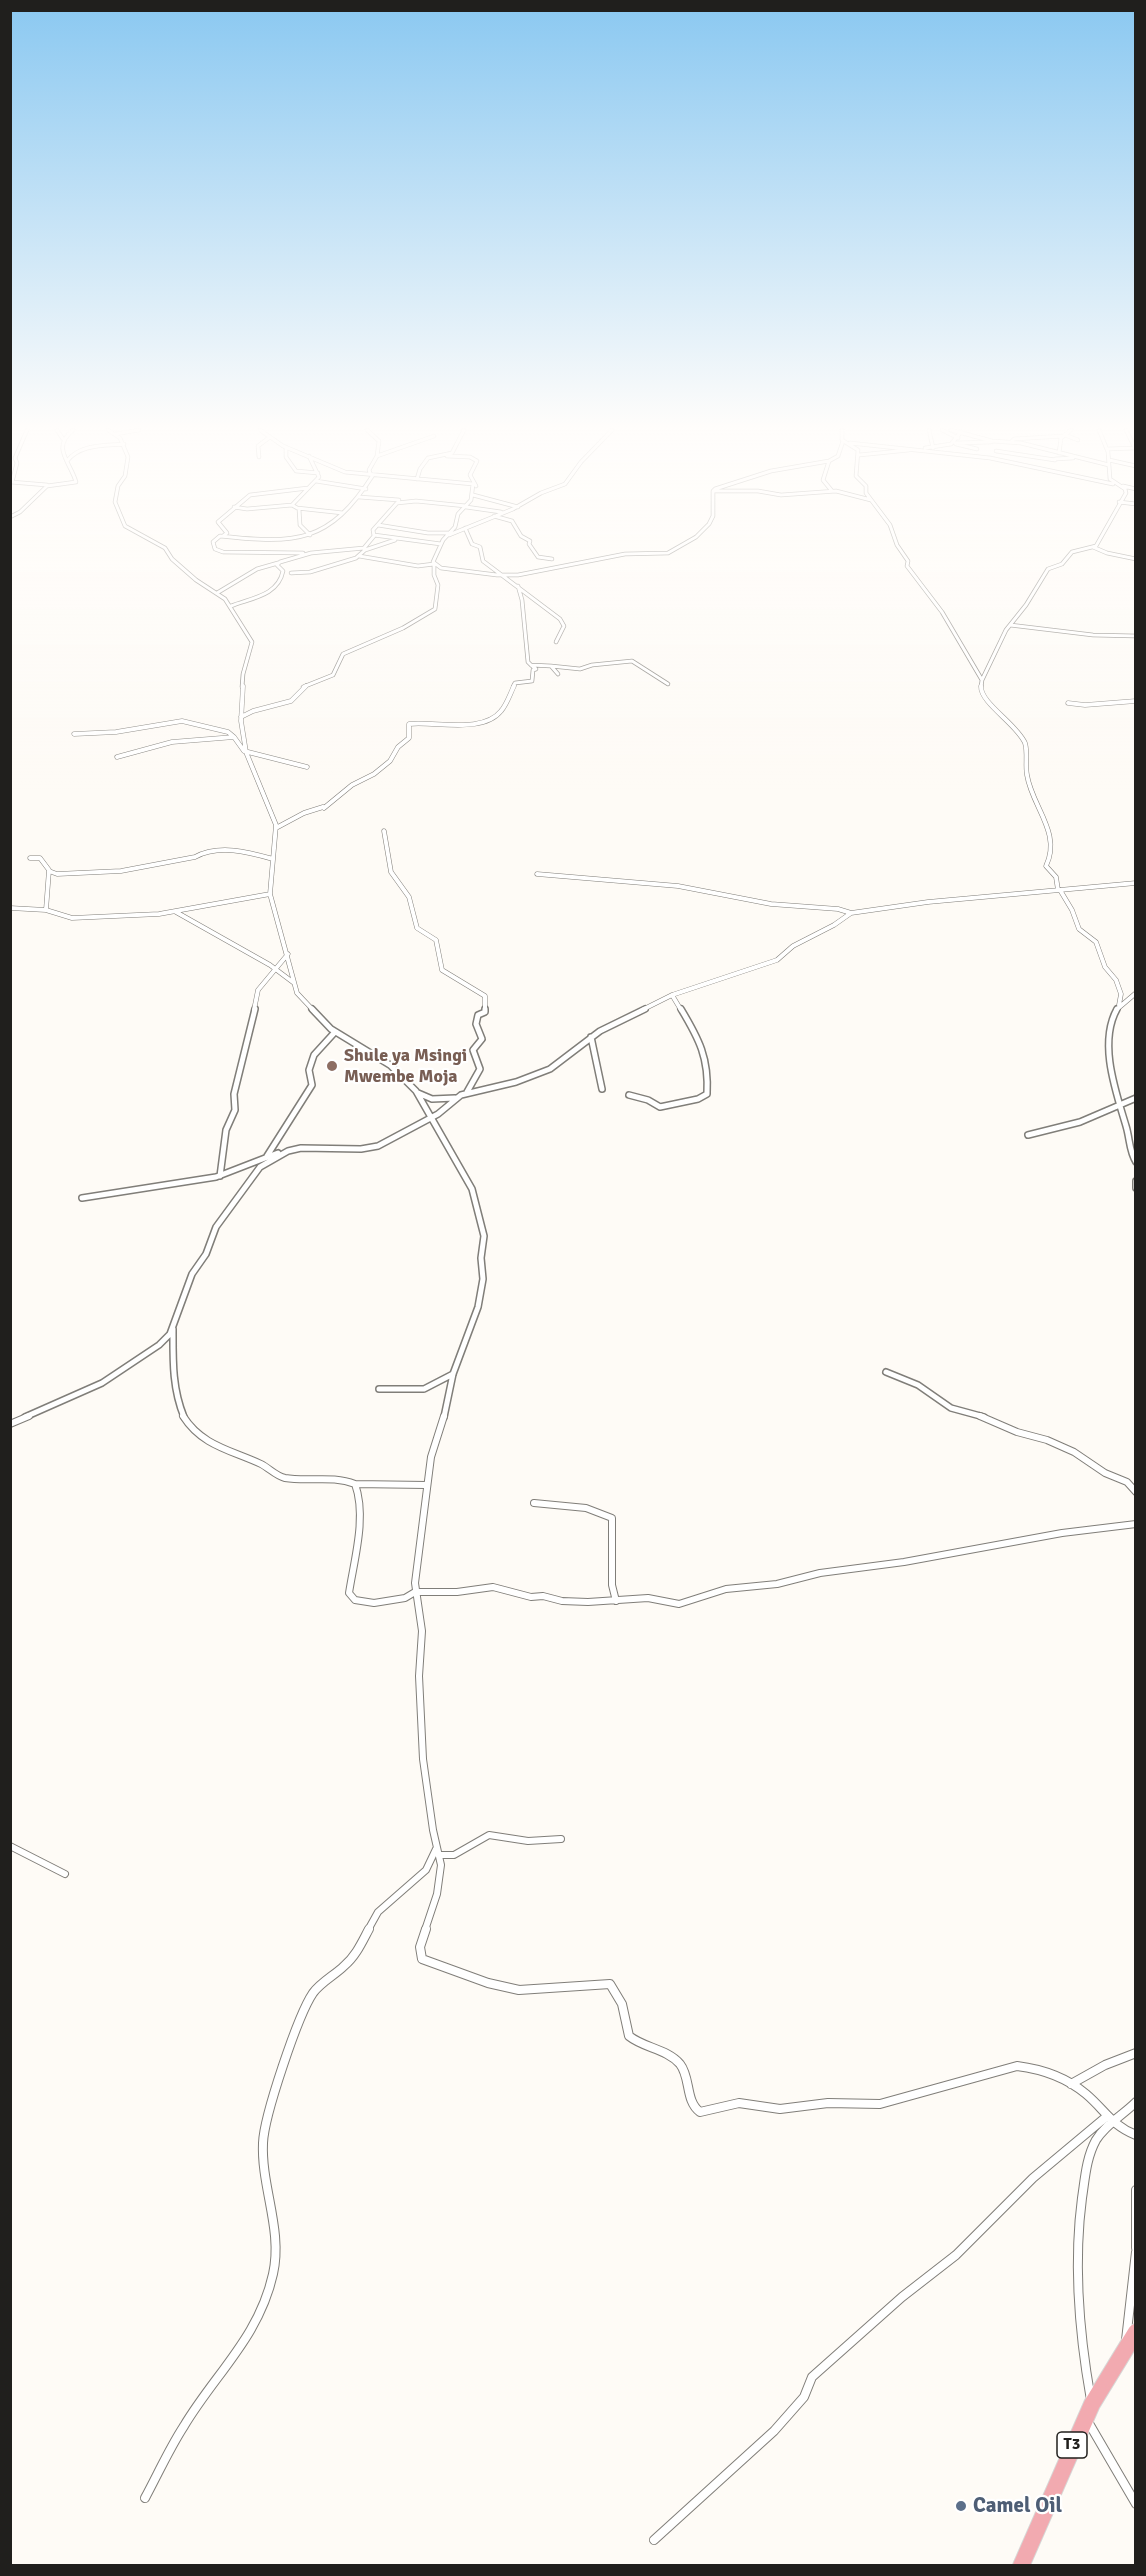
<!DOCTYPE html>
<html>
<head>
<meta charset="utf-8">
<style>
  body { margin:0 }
  #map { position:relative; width:1146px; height:2576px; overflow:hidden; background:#fefbf6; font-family:Signika,sans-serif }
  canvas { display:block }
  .frame { position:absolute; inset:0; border:12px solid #201f1d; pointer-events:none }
</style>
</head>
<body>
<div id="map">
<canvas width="1146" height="2576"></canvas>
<div class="frame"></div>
</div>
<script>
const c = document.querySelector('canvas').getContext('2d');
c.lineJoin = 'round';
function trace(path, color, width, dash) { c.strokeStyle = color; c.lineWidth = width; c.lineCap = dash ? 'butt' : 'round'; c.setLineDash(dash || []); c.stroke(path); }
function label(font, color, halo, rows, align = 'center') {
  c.font = font + ' Signika,sans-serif'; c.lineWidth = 4.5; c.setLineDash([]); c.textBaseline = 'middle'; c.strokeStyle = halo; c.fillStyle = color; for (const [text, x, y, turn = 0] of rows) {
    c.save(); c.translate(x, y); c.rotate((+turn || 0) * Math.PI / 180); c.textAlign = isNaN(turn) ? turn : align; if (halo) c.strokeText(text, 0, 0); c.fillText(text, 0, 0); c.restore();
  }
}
const streetFar4 = new Path2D(`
  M57 430 63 439
  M108 430 120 438 128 457 125 476 118 486 115 502 125 526 165 548 172 559 196 580 225 599 252 642 243 674 242 687
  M260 430 283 446 345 472 473 484 471 500 458 514 455 527 443 540 433 562 441 568 497 575H518L625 554 668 553 696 537 709 524 713 516V491L715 489 771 471 829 461
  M367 430 379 441 377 456 369 470 371 475
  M842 430V440L858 450 856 476 866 486V493L890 525 897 545 908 561 907 566 942 612 982 680
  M929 430 933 448
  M942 430 958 438
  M951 430 992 441 1021 443 1109 465
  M1126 430 1135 448
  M115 434 139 430
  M1065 435 1078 440
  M1011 442 1014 439 1063 436
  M850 443 990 458 1113 484
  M955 443 991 442
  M956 444 977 449
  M286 447V457L296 471 318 473
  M925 448 951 444 961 432
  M1107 449 1136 448
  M996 451 1055 460
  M1059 453 1061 438 1071 430
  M859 455 909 450
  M309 456 319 477 292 505 299 509 300 525 310 535
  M377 456 434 436
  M447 456 470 457 477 461 470 475 476 486
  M259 457 258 446 270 437
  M1055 459 1073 458
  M1109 460 1136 466
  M67 461C80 444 104 446 124 444
  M417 479 420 469 428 458 452 453 464 430
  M316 481 366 489
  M11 482 47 485
  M12 482 17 463 15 458 27 430
  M1123 486 1136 489
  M714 491H758L781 495 836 491 871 500
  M832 491 823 480 829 461 838 456 843 441
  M473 495 518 507
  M359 497 399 500
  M1119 502 1136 504
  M234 507 247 509 292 505
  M466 507 501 512
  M297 508 343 513
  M494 516 512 521 521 536 530 541 529 544 538 557 552 559
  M10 517 20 512 47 486 76 482C70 461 51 448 73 430
  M378 525 428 533H448
  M465 528 472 544 480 547 483 561 560 619 564 626 556 642
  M374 535 441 544
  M449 535 513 509 541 493 565 484 581 462 612 430
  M223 536 227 533 218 522 250 495 308 488
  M1093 547 1107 553 1136 559
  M303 553 223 552 215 549 213 542 220 536C296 544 329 544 373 475
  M359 556 418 566 434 564
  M291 573 310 572 356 558 365 550 395 540
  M518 586 522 600 528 662 531 665 551 666 558 674
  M217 593 257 569 278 563
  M231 606C251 598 278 596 283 571L277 565 280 562 311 553 364 548 374 536 373 530 397 503 416 501 466 506
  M1010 625 1093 635 1136 636
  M551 666 580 669 592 665 632 661 668 684
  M303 687 333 675 343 654 403 628 435 609 438 585 434 575V565
  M513 687 515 683 532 681 533 670 536 669 531 665
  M981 687 982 680 1006 630 1026 605 1048 569 1062 564 1072 552 1096 546 1126 493 1125 489 1110 479 1108 452 1099 430`);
const streetFar3 = new Path2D(`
  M243 686 241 721 246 752 276 825 270 894 297 993 313 1010
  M981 686C980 703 1017 724 1025 743 1028 753 1025 765 1027 775 1032 807 1062 833 1046 866L1056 877 1058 890
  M1068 703 1085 705 1136 701
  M241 717 253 711 291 701 306 686
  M74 734 116 732 182 721 228 732 234 737
  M117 757 172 742 234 737 244 751 307 767
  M324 808 352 785 374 774 390 761 398 747 409 738V724C435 721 483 734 501 711 507 704 510 694 514 686
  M276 828 304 813 323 807
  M384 831 391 872 409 897 417 928 436 940 442 970 485 996V1010
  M30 858H40L49 870 46 910
  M49 871 57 874 121 871 195 857C219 844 248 852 273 859
  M537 874 678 886 771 904 838 909 851 913
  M1060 890 1072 910 1079 929 1096 942 1105 967 1116 980 1121 994 1119 1005
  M10 908 46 910 72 918 159 914 270 894
  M176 912 270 965 294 983
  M672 995 681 1010
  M254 1010 258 990 288 954
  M642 1010 672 995 777 960 793 946 834 925 851 913 928 902 1136 883
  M1116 1010 1136 993`);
const streetFar2 = new Path2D(`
  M312 1009 331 1029 390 1065 416 1091 472 1189 484 1236 481 1258 483 1279 478 1307 453 1374 444 1417
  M1117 1009C1098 1043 1116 1092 1126 1126 1130 1139 1129 1151 1136 1162
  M591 1037 602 1089
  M467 1092 480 1069 473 1050 482 1039 476 1024 478 1015 485 1012V1009
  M418 1093 432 1099 455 1098
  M629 1095 648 1100 660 1107 698 1099 707 1094C709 1058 699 1039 681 1009
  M1028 1135 1080 1122 1136 1098
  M267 1156 312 1085 309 1070 314 1055 335 1032
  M220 1176 226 1130 235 1110 234 1094 255 1009
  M1136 1181V1188
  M82 1198 216 1177 278 1153
  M173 1329C173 1359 172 1388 184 1417
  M886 1372 918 1385 951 1408 984 1417
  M379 1389H424L453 1374
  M25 1417 102 1383 159 1345 170 1334 192 1274 206 1254 216 1227 260 1167 288 1151 301 1148 361 1149 378 1146 438 1114 461 1095 516 1082 550 1069 600 1031 645 1009`);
const streetFar1 = new Path2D(`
  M183 1416C202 1446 231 1450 261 1464 269 1468 276 1476 285 1478 309 1482 332 1475 355 1484 367 1517 354 1560 349 1593L355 1600 374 1603 405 1598 415 1592H457L493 1587 531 1597 543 1596 562 1601 588 1602 648 1598 679 1604 726 1589 777 1584 820 1573 904 1562 1062 1533 1136 1524
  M980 1416 1017 1432 1047 1440 1074 1452 1105 1473 1127 1482 1136 1492
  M10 1424 29 1416
  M355 1484 426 1485
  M534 1503 586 1508 612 1518V1585L616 1601
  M10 1846 65 1874
  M439 1855H454L489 1835 528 1841 561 1839
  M368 1930 378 1912 426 1870 436 1849
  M425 1930 437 1894 441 1865 433 1830 423 1759 419 1676 422 1631 415 1583 431 1457 444 1416`);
const street = new Path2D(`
  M426 1929 420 1947 422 1959 488 1983 519 1990 610 1984 622 2004 629 2036C644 2048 667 2049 680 2064 691 2078 685 2101 700 2112L739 2103 780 2109 828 2103 880 2104 1017 2066C1041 2069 1067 2078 1086 2094 1105 2110 1111 2125 1136 2135
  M1071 2084 1105 2065 1136 2053
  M1136 2190V2248
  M1126 2340 1136 2252
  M1091 2400C1079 2333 1073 2266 1082 2198 1085 2179 1086 2158 1096 2140 1106 2124 1123 2115 1136 2102
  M1087 2420 1136 2504
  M145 2498C158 2474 169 2449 184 2426 215 2374 259 2337 273 2274 283 2230 261 2187 263 2143 264 2116 298 2015 313 1993 321 1982 335 1975 344 1966 356 1956 362 1942 369 1929
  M654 2540 774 2431 804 2397 812 2377 902 2297 956 2255 1033 2178 1106 2117`);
const highway = new Path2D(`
  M1021 2566 1092 2404 1136 2332`);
const markers = [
  [332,1066,6,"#8d6e63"],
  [961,2506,6,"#5c6f8a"]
];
const shields = [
  [1072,2445,30]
];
const shieldNames = [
  ["T3",1072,2445]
];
const educationNames = [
  ["Shule ya Msingi",344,1056],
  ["Mwembe Moja",344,1077]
];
const nearServicenames = [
  ["Camel Oil",973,2506]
];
trace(streetFar4, '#807e79', 4.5);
trace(streetFar3, '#807e79', 5);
trace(streetFar2, '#807e79', 8);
trace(streetFar1, '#807e79', 8);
trace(street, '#807e79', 10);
trace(highway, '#d7d7d6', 18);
trace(streetFar4, '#fff', 3);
trace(streetFar3, '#fff', 4);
trace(streetFar2, '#fff', 5);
trace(streetFar1, '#fff', 6);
trace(street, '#fff', 8);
trace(highway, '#f2aab0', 16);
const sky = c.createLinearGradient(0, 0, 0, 791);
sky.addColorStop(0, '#8ac8f1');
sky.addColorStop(0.54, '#fffdfb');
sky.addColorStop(1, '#fffdfb00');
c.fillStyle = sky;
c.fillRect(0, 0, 1146, 791);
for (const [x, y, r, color] of markers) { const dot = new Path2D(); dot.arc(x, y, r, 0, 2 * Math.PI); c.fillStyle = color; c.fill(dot); trace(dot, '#fff', 2); }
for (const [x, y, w] of shields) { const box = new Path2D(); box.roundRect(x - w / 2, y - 13, w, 26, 4.5); c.fillStyle = '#fff'; c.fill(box); trace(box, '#201f1d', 1.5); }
label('bold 16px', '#201f1d', null, shieldNames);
label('bold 18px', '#785e54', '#fff', educationNames, 'left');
label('bold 21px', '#4e5e75', '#fff', nearServicenames, 'left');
</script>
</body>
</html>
